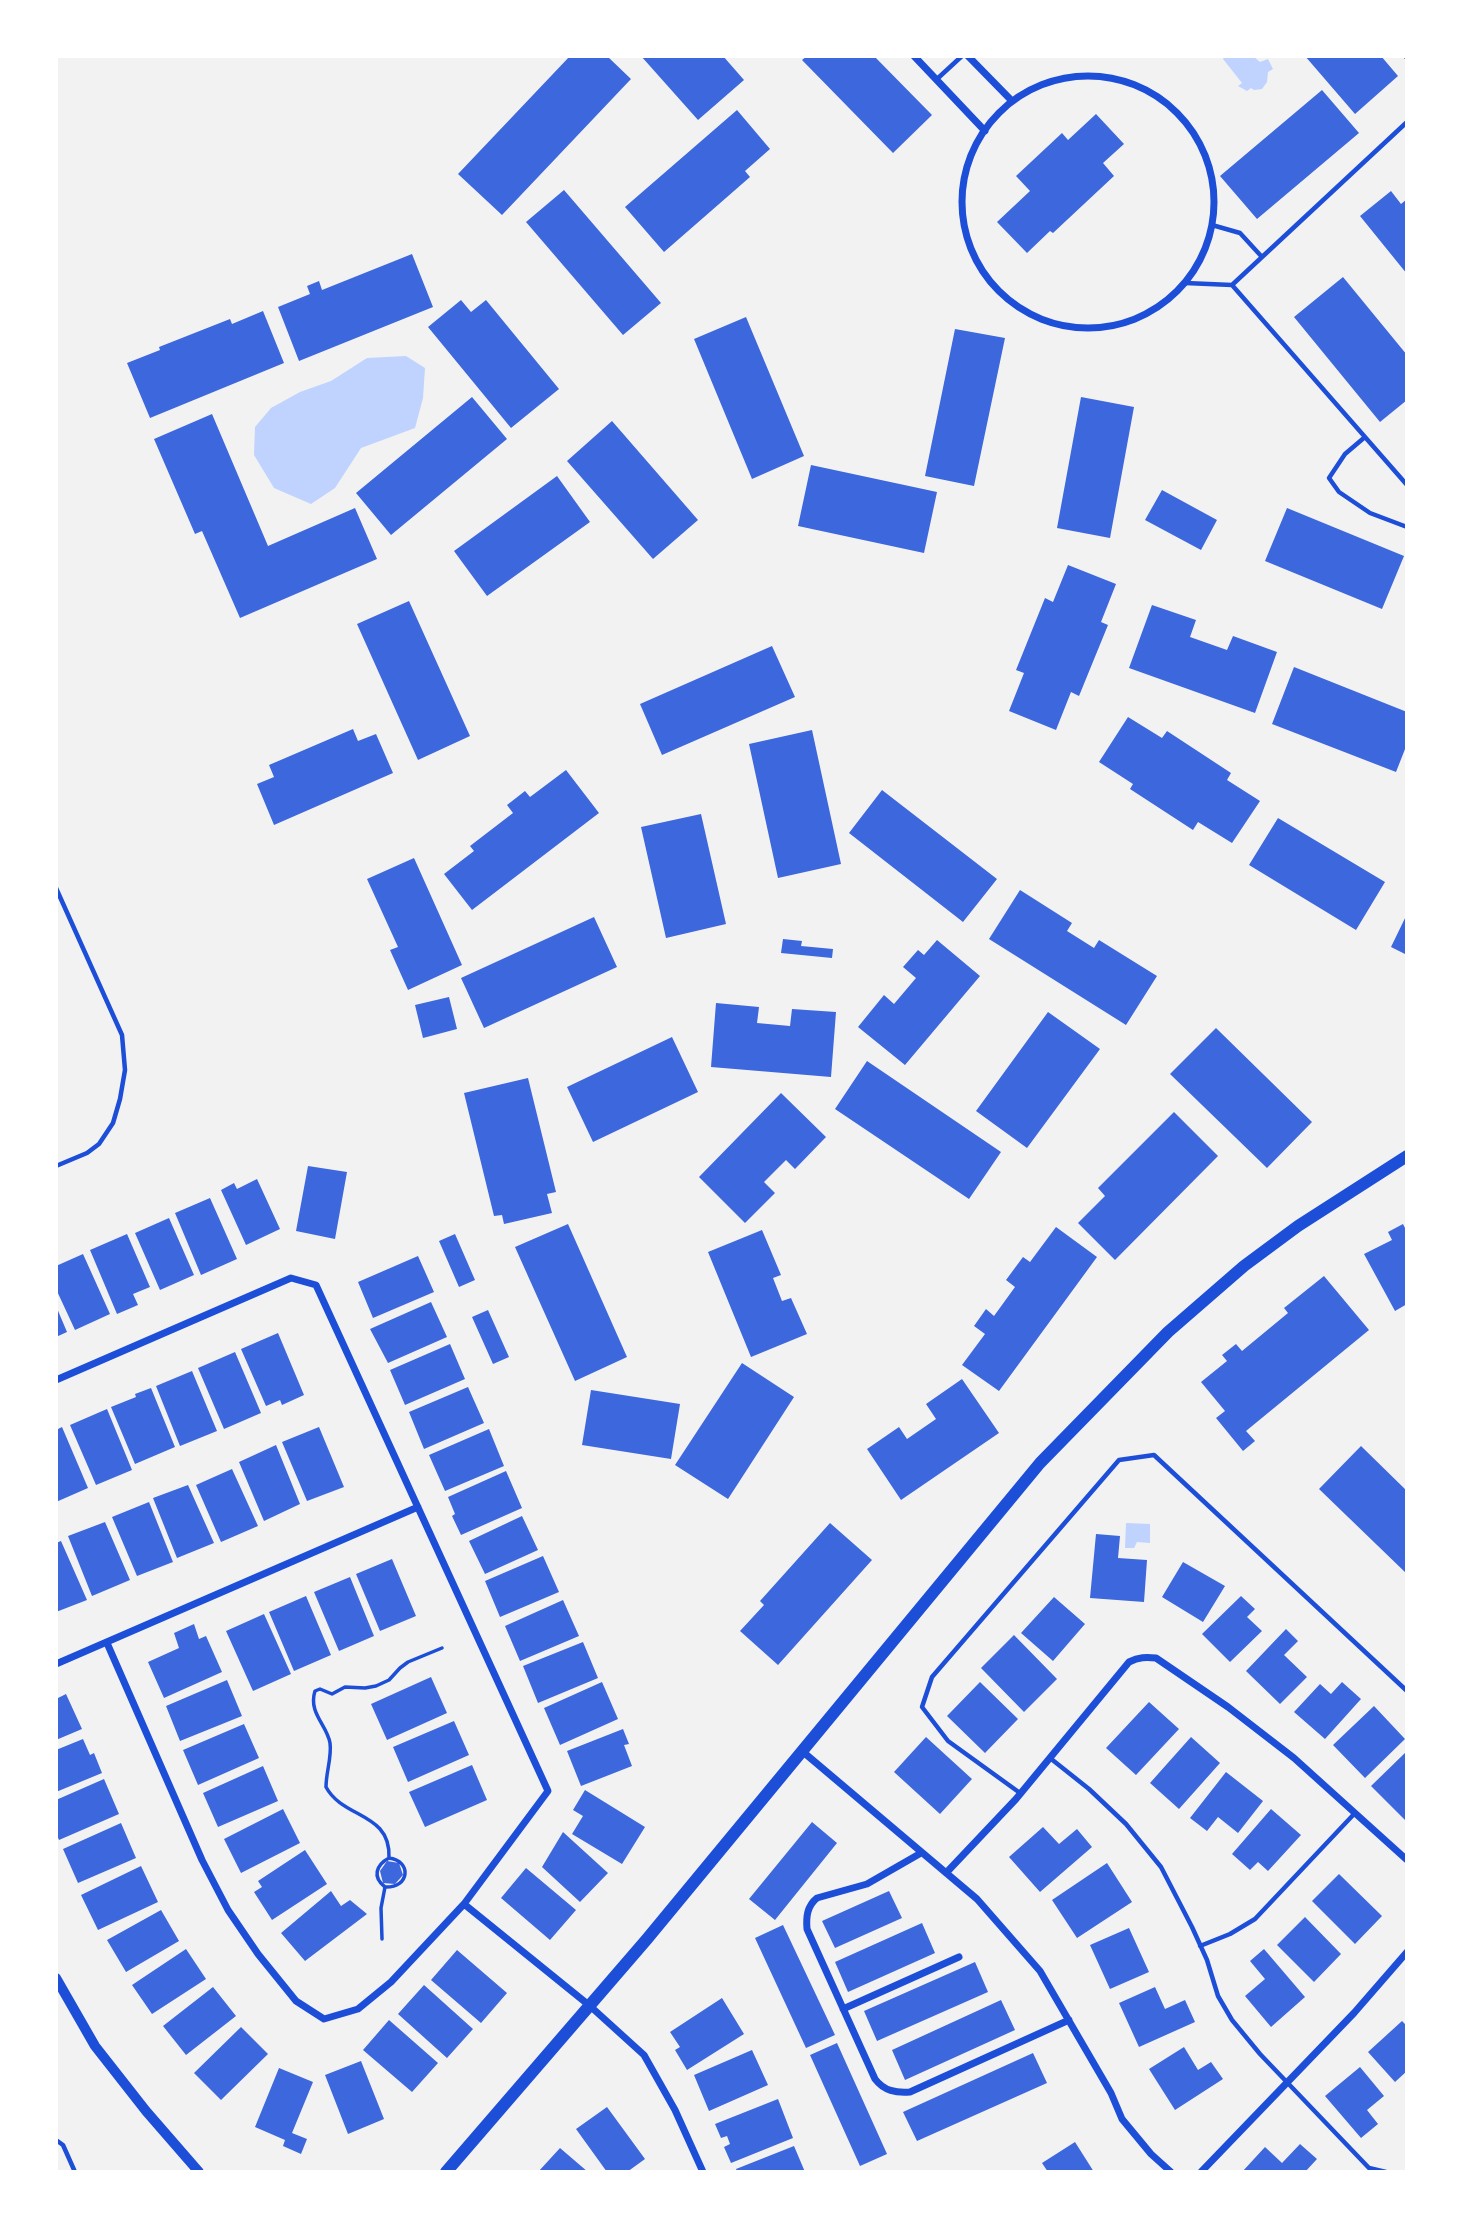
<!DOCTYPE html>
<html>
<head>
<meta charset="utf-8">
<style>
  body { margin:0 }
  #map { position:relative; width:1463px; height:2228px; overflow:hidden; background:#f2f2f2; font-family:"Varela Round",sans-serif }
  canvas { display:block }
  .frame { position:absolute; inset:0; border:58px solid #fff; pointer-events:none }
</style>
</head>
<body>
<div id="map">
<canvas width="1463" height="2228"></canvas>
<div class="frame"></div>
</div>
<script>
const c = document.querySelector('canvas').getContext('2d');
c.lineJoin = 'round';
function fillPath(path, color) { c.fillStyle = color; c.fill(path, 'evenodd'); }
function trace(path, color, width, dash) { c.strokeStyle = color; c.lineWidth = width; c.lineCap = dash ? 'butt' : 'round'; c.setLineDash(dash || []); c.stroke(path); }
const water = new Path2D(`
  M1225 56H1253L1260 62 1268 59 1273 69 1268 72 1267 82 1262 89 1254 90 1251 88 1247 91 1238 86 1242 83 1223 59Z
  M406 356 425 368 423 398 415 428 361 448 335 488 311 504 274 488 254 455 255 427 271 408 300 392 331 381 367 358Z
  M1126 1523 1150 1524V1543L1137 1542 1134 1548H1125Z`);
const building = new Path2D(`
  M570 56H607L631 79 502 215 458 174Z
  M641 56H723L744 80 698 120Z
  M807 56H874L932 115 893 153 802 60Z
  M1305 56H1381L1398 76 1355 114Z
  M1322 90 1359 133 1257 219 1220 176Z
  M737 110 770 149 745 171 750 177 664 252 625 207Z
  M1096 114 1124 144 1103 163 1114 176 1053 233 1050 231 1027 253 997 222 1030 191 1016 176 1062 133 1068 140Z
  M564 190 661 303 623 335 526 222Z
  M1391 191 1401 204 1407 199V274L1360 216Z
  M412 254 433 307 299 361 278 307 310 294 307 286 319 281 322 290Z
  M1343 277 1407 355V400L1380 422 1294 317Z
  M461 300 471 312 486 300 559 389 511 428 428 327Z
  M263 311 284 363 150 418 127 363 160 350 159 347 230 319 232 324Z
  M746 317 804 456 752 479 694 339Z
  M955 329 1005 338 974 486 925 476Z
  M472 397 507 439 391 535 356 493Z
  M1081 397 1134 407 1110 538 1057 528Z
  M212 414 268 546 355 508 377 559 240 618 202 531 195 534 154 439Z
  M612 421 698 520 653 559 567 461Z
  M811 465 937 492 924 553 798 526Z
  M557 476 590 522 487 596 454 551Z
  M1162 490 1217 520 1201 550 1145 520Z
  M1287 508 1404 556 1382 609 1265 561Z
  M1068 565 1116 584 1101 622 1108 625 1079 696 1071 692 1056 730 1009 711 1024 673 1016 670 1045 598 1053 602Z
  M409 601 470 736 418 760 357 624Z
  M1152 605 1196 620 1190 637 1227 650 1233 636 1277 652 1255 713 1129 668Z
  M772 646 795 697 662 755 640 704Z
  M1294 667 1407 712V744L1396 772 1272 724Z
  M1128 717 1162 738 1167 731 1231 773 1227 780 1260 801 1232 843 1198 822 1193 830 1130 789 1133 784 1099 762Z
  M353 729 358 741 376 734 393 773 274 825 257 784 274 777 269 765Z
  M812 730 841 864 778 878 749 744Z
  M566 770 599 813 472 910 444 874 474 851 470 846 513 813 507 805 525 791 530 797Z
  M882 790 997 879 963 922 849 833Z
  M701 814 726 924 666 938 641 827Z
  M1278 818 1385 882 1356 930 1249 865Z
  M414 858 462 965 408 990 390 950 398 947 367 879Z
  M1020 890 1072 923 1067 931 1094 948 1099 940 1157 976 1126 1025 989 939Z
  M1407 914V955L1391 947Z
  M594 917 617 967 484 1028 461 978Z
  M783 939 802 941 801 946 833 949 832 958 781 953Z
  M937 940 980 976 905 1065 858 1027 884 995 894 1004 916 978 903 967 918 950 924 955Z
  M449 997 457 1029 423 1038 415 1005Z
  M716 1003 759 1007 757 1023 790 1026 792 1009 836 1012 831 1077 711 1067Z
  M1048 1012 1100 1049 1027 1148 976 1111Z
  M1216 1028 1312 1122 1267 1168 1170 1074Z
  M672 1037 698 1092 593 1142 567 1087Z
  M867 1061 1001 1152 969 1199 835 1109Z
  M528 1078 556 1192 547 1194 552 1213 504 1224 502 1215 494 1216 464 1093Z
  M781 1093 826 1137 795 1169 786 1160 764 1182 775 1193 745 1223 699 1177Z
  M1174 1112 1218 1156 1115 1260 1078 1223 1105 1196 1098 1188Z
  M308 1166 347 1172 335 1239 296 1231Z
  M257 1179 280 1229 246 1245 221 1190 234 1183 237 1189Z
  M210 1198 237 1259 201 1275 175 1213Z
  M169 1218 194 1275 160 1290 135 1233Z
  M568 1224 627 1357 575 1381 515 1247Z
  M1403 1224 1407 1232V1304L1395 1311 1364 1254 1392 1240 1388 1232Z
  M1056 1227 1097 1257 999 1391 962 1365 985 1334 974 1326 986 1309 994 1316 1015 1287 1006 1280 1023 1257 1030 1262Z
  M762 1230 781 1275 773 1278 782 1301 791 1298 807 1334 751 1357 708 1252Z
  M127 1234 150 1287 133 1294 138 1305 117 1314 90 1250Z
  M455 1234 475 1280 459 1287 439 1241Z
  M83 1254 110 1314 75 1330 56 1289V1266Z
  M418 1256 434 1292 373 1318 358 1282Z
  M1324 1276 1369 1330 1246 1431 1255 1441 1243 1451 1216 1418 1225 1411 1201 1382 1227 1361 1222 1355 1236 1344 1242 1351 1288 1313 1284 1308Z
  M431 1302 447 1337 388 1363 370 1329Z
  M56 1306 67 1332 56 1337Z
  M488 1310 509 1357 493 1364 472 1317Z
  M278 1333 304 1395 282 1405 280 1400 266 1406 241 1349Z
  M450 1344 465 1379 405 1405 390 1370Z
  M235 1352 261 1413 224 1429 198 1368Z
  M742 1363 794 1397 728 1499 675 1465Z
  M192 1371 217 1431 180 1446 156 1386Z
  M962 1379 999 1433 901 1500 867 1449 899 1427 907 1439 936 1419 926 1404Z
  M468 1387 484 1423 424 1449 409 1412Z
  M151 1388 175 1447 135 1464 111 1407 136 1397 135 1394Z
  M591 1390 680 1404 671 1459 582 1445Z
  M107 1409 132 1470 96 1485 70 1425Z
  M62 1427 88 1488 56 1502V1430Z
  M319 1427 344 1487 307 1501 282 1442Z
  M489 1429 504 1466 445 1491 429 1455Z
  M276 1445 300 1504 264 1521 239 1462Z
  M1361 1446 1407 1491V1574L1319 1489Z
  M232 1469 258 1526 221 1542 196 1485Z
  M506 1471 522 1508 461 1535 452 1516 455 1514 448 1497Z
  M188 1485 214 1543 177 1558 153 1498Z
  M149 1502 173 1562 137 1576 112 1517Z
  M522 1516 538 1550 485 1574 469 1541Z
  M105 1522 130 1580 92 1596 68 1536Z
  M830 1523 872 1560 778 1665 740 1631 764 1605 760 1601Z
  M1096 1534 1120 1536 1118 1558 1147 1560 1144 1602 1090 1598Z
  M61 1541 87 1600 56 1612V1543Z
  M543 1556 559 1592 500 1617 485 1581Z
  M392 1559 416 1616 380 1631 356 1574Z
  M1183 1562 1225 1586 1203 1622 1162 1597Z
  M350 1577 374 1636 339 1651 314 1592Z
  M306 1596 331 1655 294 1671 269 1612Z
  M1241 1596 1255 1609 1247 1617 1262 1631 1230 1662 1202 1634Z
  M1054 1597 1085 1624 1053 1661 1021 1633Z
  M563 1600 579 1636 520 1661 505 1626Z
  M264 1614 291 1674 253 1691 226 1631Z
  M194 1624 199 1639 206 1636 222 1672 164 1698 148 1662 179 1648 174 1633Z
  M1286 1629 1298 1641 1284 1655 1307 1677 1280 1704 1246 1671Z
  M1014 1635 1057 1679 1024 1712 981 1668Z
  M583 1642 598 1678 538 1703 523 1666Z
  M431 1677 447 1713 387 1740 371 1704Z
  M227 1680 242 1716 180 1741 166 1706Z
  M602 1682 618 1719 560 1745 544 1708Z
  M980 1682 1018 1719 985 1753 947 1716Z
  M1342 1682 1361 1699 1325 1739 1294 1712 1320 1684 1331 1694Z
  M66 1694 82 1729 56 1740V1699Z
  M1149 1702 1179 1729 1136 1775 1106 1748Z
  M1374 1706 1405 1739 1365 1778 1333 1745Z
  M454 1721 469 1755 408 1782 393 1747Z
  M244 1724 259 1758 198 1785 183 1750Z
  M623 1729 629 1744 624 1745 632 1766 581 1786 567 1751Z
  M926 1737 972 1779 940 1814 894 1772Z
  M1191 1737 1220 1763 1179 1809 1150 1783Z
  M83 1739 90 1755 94 1753 102 1773 56 1792V1750Z
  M1407 1751V1818L1405 1820 1371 1786Z
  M472 1765 487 1800 425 1827 409 1792Z
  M263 1766 278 1801 218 1827 203 1793Z
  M1226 1772 1263 1801 1238 1833 1218 1817 1207 1831 1190 1818Z
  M104 1779 119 1814 59 1840 56 1833V1800Z
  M585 1790 645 1827 622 1864 572 1834 583 1816 573 1810Z
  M283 1809 300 1843 241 1873 224 1839Z
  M1271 1809 1301 1835 1268 1871 1258 1862 1250 1870 1232 1854Z
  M812 1822 837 1843 775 1920 749 1899Z
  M121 1823 136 1858 78 1883 63 1849Z
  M1043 1827 1059 1844 1077 1829 1092 1847 1040 1892 1009 1857Z
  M563 1832 608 1873 580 1902 542 1867Z
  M305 1850 327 1884 272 1920 254 1892 262 1887 258 1881Z
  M387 1861 399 1863 403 1875 395 1884 383 1883 380 1871Z
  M1107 1863 1132 1902 1077 1938 1052 1900Z
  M141 1866 158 1902 98 1930 81 1895Z
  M526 1868 576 1910 550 1940 501 1898Z
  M1339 1874 1382 1916 1355 1944 1312 1901Z
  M331 1891 341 1906 350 1900 367 1914 305 1961 281 1933Z
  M889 1891 902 1918 835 1948 822 1921Z
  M161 1910 179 1941 126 1972 107 1940Z
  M1305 1917 1341 1954 1314 1982 1277 1945Z
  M922 1923 935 1953 848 1992 835 1962Z
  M783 1925 835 2035 806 2048 755 1938Z
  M1129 1928 1149 1972 1110 1989 1090 1945Z
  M186 1949 206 1979 152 2014 132 1985Z
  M1264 1949 1305 1997 1271 2027 1245 1996 1265 1979 1250 1961Z
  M457 1950 507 1993 481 2023 431 1980Z
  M975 1962 988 1992 877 2041 864 2011Z
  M424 1985 473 2029 447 2058 398 2014Z
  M213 1987 236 2016 186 2055 163 2026Z
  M1155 1987 1165 2009 1185 2000 1195 2022 1139 2047 1119 2003Z
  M722 1998 744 2034 687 2070 675 2050 680 2047 670 2032Z
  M1001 2000 1015 2030 905 2080 892 2050Z
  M389 2020 438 2063 412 2092 363 2050Z
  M1402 2021 1407 2026V2071L1395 2082 1368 2052Z
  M241 2027 268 2054 221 2100 194 2073Z
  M837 2043 887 2154 860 2166 810 2055Z
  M1184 2047 1198 2070 1211 2062 1223 2079 1175 2110 1149 2069Z
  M752 2050 768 2085 709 2111 694 2075Z
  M1033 2053 1047 2083 917 2141 903 2112Z
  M361 2061 384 2119 348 2134 325 2075Z
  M1360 2067 1384 2096 1367 2110 1378 2124 1361 2138 1325 2096Z
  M279 2068 313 2082 292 2133 307 2139 301 2154 283 2146 285 2140 255 2127Z
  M778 2099 793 2138 731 2163 724 2147 730 2144 727 2136 721 2138 715 2124Z
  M607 2107 645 2159 627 2172H607L576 2129Z
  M1075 2142 1094 2172H1048L1042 2163Z
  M1300 2144 1317 2159 1305 2172H1242L1265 2147 1282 2163Z
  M794 2146 805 2172H737L736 2169Z
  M560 2148 588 2172H538Z`);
const path = new Path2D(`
  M385 1887C410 1888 412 1861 389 1858
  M382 1939 381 1908 385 1887C372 1877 376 1865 389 1858 391 1812 343 1819 326 1787 326 1772 332 1757 330 1743 327 1725 308 1713 315 1691L320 1689 332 1694 345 1687 365 1688 376 1686 389 1680 400 1668 408 1662 442 1648`);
const service = new Path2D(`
  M1405 56 1407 58
  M937 79 962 56
  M1407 122 1232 285 1407 485
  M1212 225 1240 233 1262 257
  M1185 283 1232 285
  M1365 437 1345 454 1329 478 1339 492 1370 513 1407 527
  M56 888 122 1035 125 1070 120 1099 113 1123 99 1144 87 1153 56 1166
  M1050 1758 1089 1789 1126 1824 1161 1867 1192 1927 1207 1960 1218 1996 1232 2020 1260 2054 1369 2168 1386 2172
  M1020 1793 948 1741 922 1707 932 1677 1119 1460 1154 1455 1407 1691
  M1200 1946 1230 1934 1255 1919 1355 1813
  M56 2140 63 2145 75 2172`);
const minor = new Path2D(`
  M914 56 985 131
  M968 56 1012 101
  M962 202a126 126 0 1 1 252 0a126 126 0 1 1-252 0Z
  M56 1380 291 1278 316 1285 548 1791 464 1904 391 1982 358 2009 324 2019 296 2001 258 1954 228 1910 202 1860 107 1643
  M56 1664 418 1507
  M802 1751 977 1899 1040 1971 1111 2093 1122 2119 1151 2154 1171 2172
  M921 1853 867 1884 817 1898C807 1906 806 1917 807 1929L875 2079C884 2091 896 2093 910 2092L1069 2020
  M946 1873 1016 1799 1129 1662C1139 1657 1146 1657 1156 1658L1228 1707 1294 1758 1407 1860
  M464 1904 590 2006 644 2055 675 2110 703 2172
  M843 2009 959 1957
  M1201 2172 1354 2013 1407 1952`);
const tertiary = new Path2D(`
  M56 1978 95 2046 146 2111 199 2172`);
const secondary = new Path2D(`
  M446 2172 647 1939 1040 1463 1168 1332 1244 1266 1298 1226 1407 1156`);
fillPath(water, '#bfd3fe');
fillPath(building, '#3d67dc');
trace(path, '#1d4ed8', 3.5);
trace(service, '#1d4ed8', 4.5);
trace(minor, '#1d4ed8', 7);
trace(tertiary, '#1d4ed8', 10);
trace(secondary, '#1d4ed8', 12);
</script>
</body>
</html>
